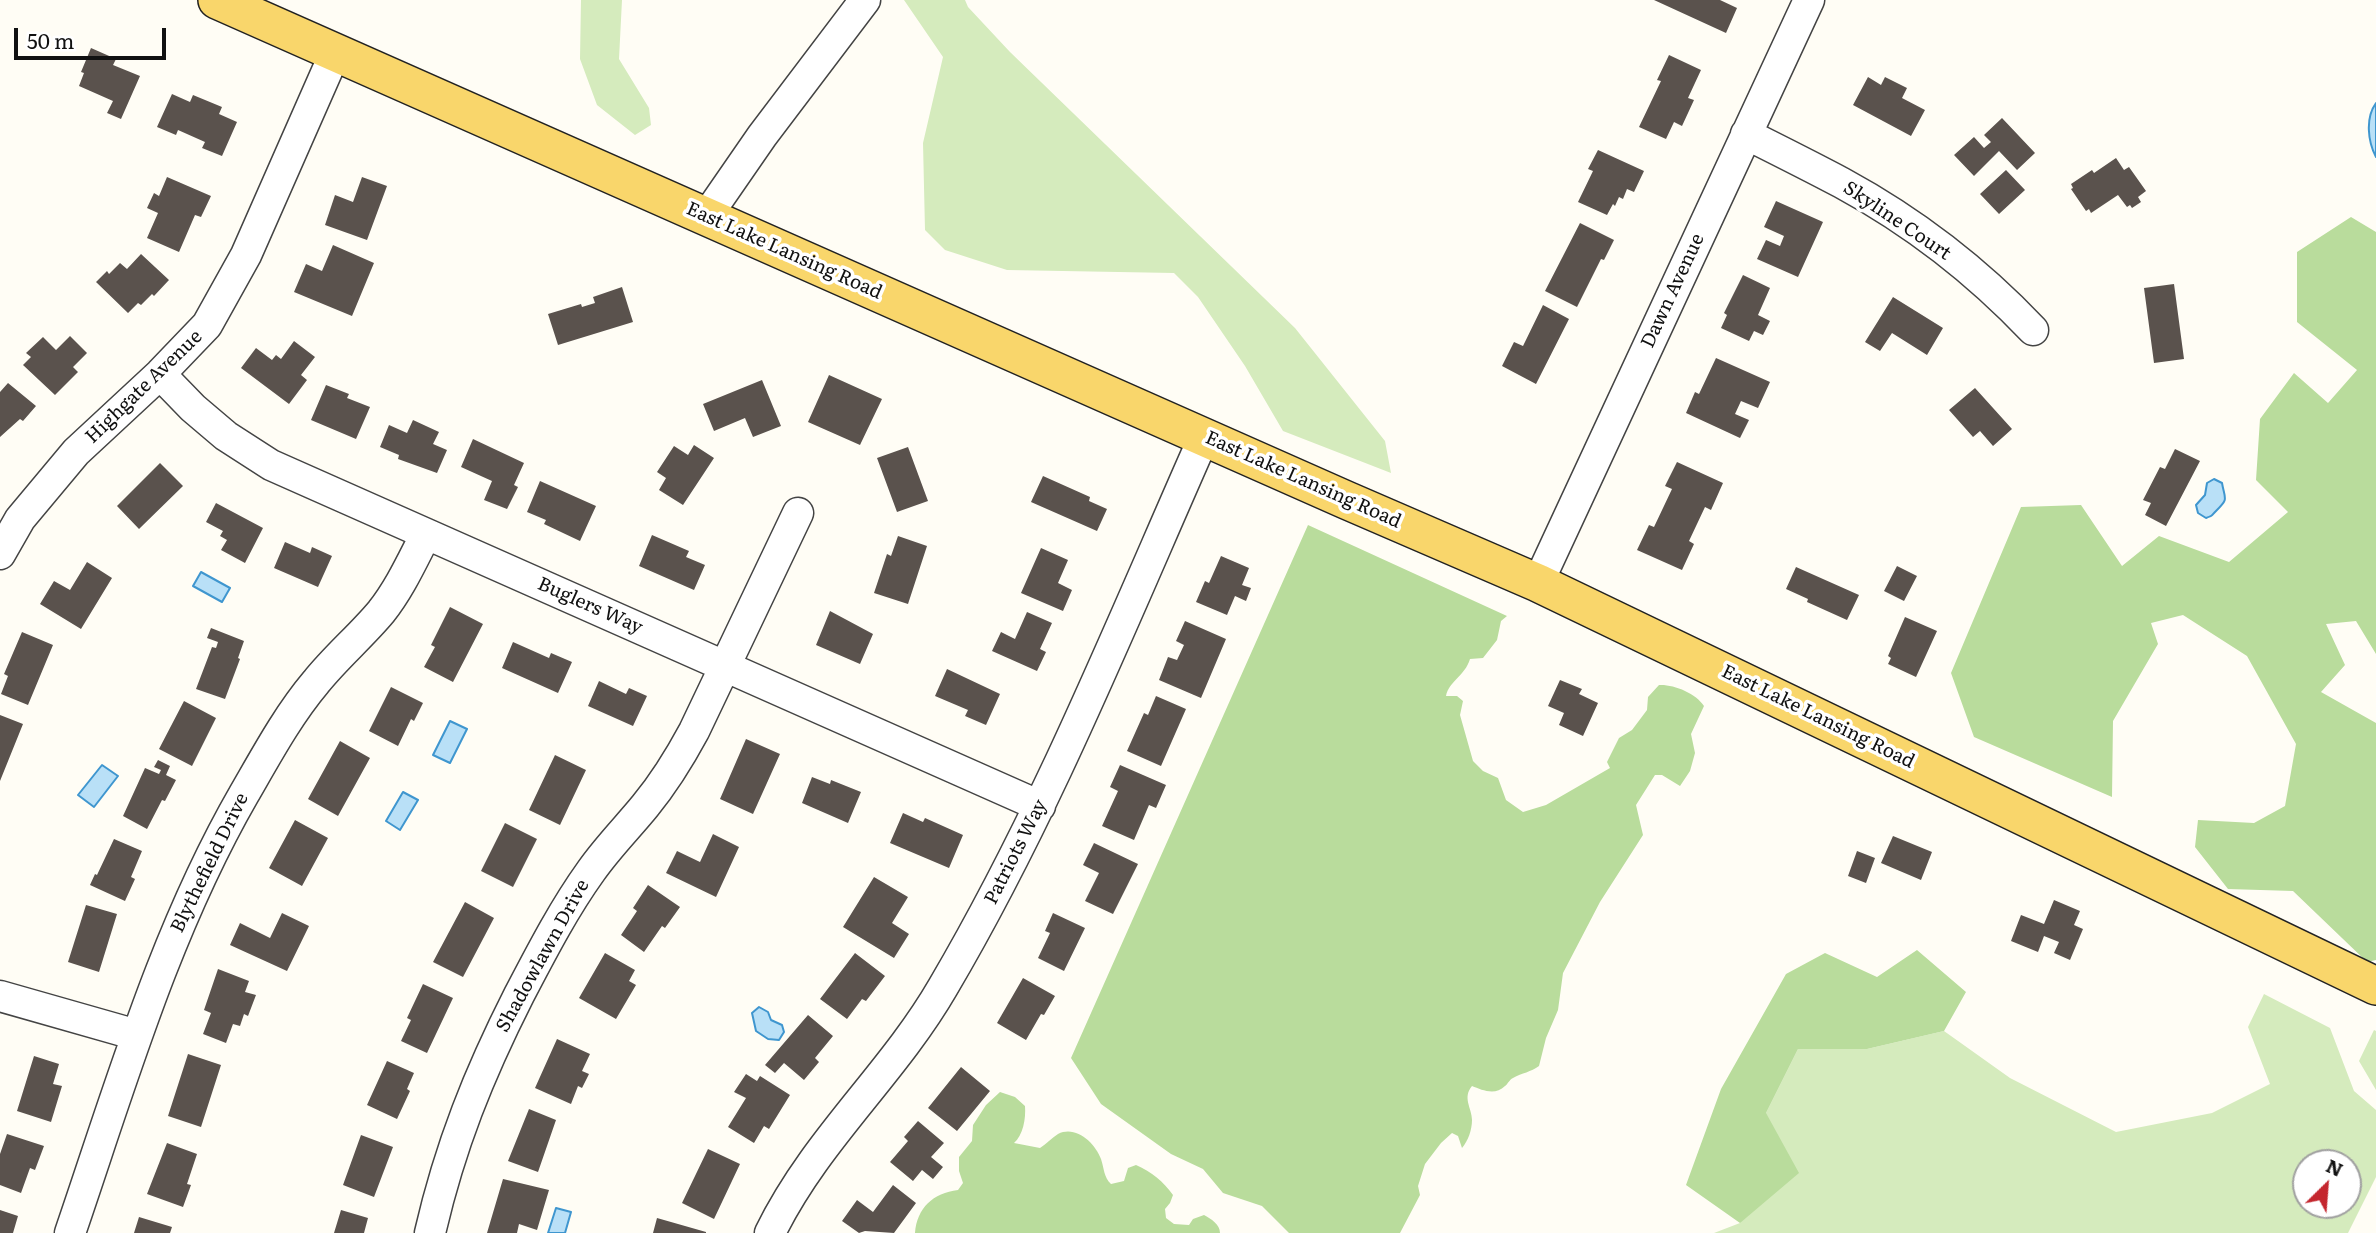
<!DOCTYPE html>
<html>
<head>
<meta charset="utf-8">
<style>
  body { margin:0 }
  #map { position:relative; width:2376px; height:1233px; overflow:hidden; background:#fffdf5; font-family:Literata,serif }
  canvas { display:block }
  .north { position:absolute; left:2292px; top:1149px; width:70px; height:70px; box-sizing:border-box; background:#fff; border:2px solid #a0a0a0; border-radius:50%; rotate:25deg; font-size:19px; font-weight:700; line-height:28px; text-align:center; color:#111 }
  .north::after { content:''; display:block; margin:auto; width:24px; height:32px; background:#c4262e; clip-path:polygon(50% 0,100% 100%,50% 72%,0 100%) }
  .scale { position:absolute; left:14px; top:28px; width:152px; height:32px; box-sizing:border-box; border:4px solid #111; border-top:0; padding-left:9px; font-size:21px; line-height:24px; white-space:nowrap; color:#111; -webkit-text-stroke:5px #fff; paint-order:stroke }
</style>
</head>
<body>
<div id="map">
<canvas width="2376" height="1233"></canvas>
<div class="north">N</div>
<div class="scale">50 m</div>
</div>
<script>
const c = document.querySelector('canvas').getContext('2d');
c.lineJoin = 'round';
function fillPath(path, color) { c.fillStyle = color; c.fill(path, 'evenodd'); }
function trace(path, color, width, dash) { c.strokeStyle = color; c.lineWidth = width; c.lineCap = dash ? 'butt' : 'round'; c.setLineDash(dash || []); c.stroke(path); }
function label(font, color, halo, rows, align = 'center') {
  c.font = font + ' Literata,serif'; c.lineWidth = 7; c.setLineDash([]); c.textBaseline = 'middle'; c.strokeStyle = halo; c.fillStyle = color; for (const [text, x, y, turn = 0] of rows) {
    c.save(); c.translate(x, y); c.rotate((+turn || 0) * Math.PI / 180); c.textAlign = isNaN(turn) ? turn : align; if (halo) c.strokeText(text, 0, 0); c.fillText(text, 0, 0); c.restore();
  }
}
const green = new Path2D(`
  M581 0H622L619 59 649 108 651 125 635 135 597 105 580 59Z
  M904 0H965L968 7 1010 52 1295 328 1385 441 1391 473 1283 431 1245 366 1198 297 1174 273 1007 270 945 250 925 230 923 143 943 57Z
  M2264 994 2330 1028 2354 1091 2376 1110V1177L2348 1233H1714L1740 1223 1766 1113 1798 1049H1867L1944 1031 2010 1078 2116 1132 2212 1113 2270 1084 2248 1027ZM2306 1163H2348V1205H2306Z
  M2374 1030 2376 1031V1090L2359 1061Z`);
const forest = new Path2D(`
  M2351 217 2376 232V654L2356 621 2326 624 2345 665 2321 692 2376 723V960L2367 962 2293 891 2228 889 2195 847 2198 820 2254 823 2285 806 2296 744 2247 656 2183 615 2151 623 2158 644 2113 721 2112 797 1974 737 1951 673 2021 507 2081 505 2122 566 2159 536 2229 562 2288 512 2256 480 2260 419 2294 373 2328 403 2357 370 2297 322V252Z
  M1308 525 1507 616 1501 621 1497 640 1483 658 1470 659C1465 676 1449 681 1446 696H1457L1463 701 1460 715 1473 761 1483 771 1498 778 1506 800 1523 812 1546 805 1610 768 1607 762 1619 738 1632 730 1647 710 1648 697 1659 685C1673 684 1696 693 1704 706L1691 734 1695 753 1690 771 1680 786 1662 775H1655L1636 805 1643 835 1600 902 1563 973 1558 1010 1546 1038 1539 1066C1531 1072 1522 1073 1513 1078 1509 1080 1508 1084 1505 1086 1495 1096 1482 1090 1472 1086 1462 1098 1472 1108 1472 1120 1472 1130 1468 1141 1462 1148L1458 1136 1452 1133 1441 1143 1425 1164 1418 1186 1420 1195 1400 1233H1289L1262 1206 1223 1193 1203 1169 1171 1154 1101 1104 1071 1058Z
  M1917 950 1966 992 1944 1031 1867 1049H1798L1766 1113 1799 1173 1740 1223 1686 1185 1721 1089 1786 974 1825 953 1877 977Z
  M1000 1092 1015 1097 1025 1106C1026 1119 1023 1135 1014 1143L1040 1148C1046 1144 1052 1138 1058 1134 1076 1125 1095 1143 1101 1159 1104 1168 1104 1178 1111 1184L1124 1181 1128 1168 1136 1165C1152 1172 1163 1181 1173 1195L1170 1203 1165 1209 1166 1218 1174 1224 1189 1225 1193 1219 1204 1215C1211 1219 1220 1224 1220 1233H915C917 1208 933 1193 958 1190L963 1183 959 1171V1157L972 1141 973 1125 986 1105Z`);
const water = new Path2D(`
  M2376 103V157C2368 142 2365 118 2376 103Z
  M2214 479 2222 483C2225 500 2229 498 2216 511 2209 518 2215 514 2206 518L2198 513 2196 505 2205 495 2207 483Z
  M201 572 230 588 222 602 193 586Z
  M450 721 467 729 450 763 433 755Z
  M102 765 118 776 94 807 78 795Z
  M403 792 418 800 400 830 386 821Z
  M759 1007 768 1012 771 1020 782 1025 784 1032 779 1040 768 1039 756 1031 752 1013Z
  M556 1208 571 1212 565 1233H548Z`);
const building = new Path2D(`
  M1654 0H1720L1737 8 1726 33Z
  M91 48 116 59 113 65 140 76 121 119 107 113 113 101 79 86 84 73 81 72Z
  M1669 55 1701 70 1688 98 1694 100 1682 126 1674 122 1666 139 1639 127 1661 81 1657 80Z
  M1868 77 1881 85 1885 77 1907 88 1902 98 1925 110 1911 136 1853 105Z
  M172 94 190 102 193 95 222 107 219 114 237 122 222 156 202 148 205 142 178 130 176 135 157 127Z
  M2002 118 2035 153 2017 170 1999 151 1974 176 1954 155 1974 137 1984 148 1991 142 1984 135Z
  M1598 150 1644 171 1634 192 1627 189 1623 199 1619 197 1615 206 1613 204 1607 215 1578 202 1593 171 1588 169Z
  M2116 158 2124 170 2129 167 2146 191 2138 197 2141 202 2132 208 2130 205 2127 207 2118 195 2091 213 2089 209 2086 211 2071 189 2073 188 2071 184 2092 170 2094 173Z
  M2006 170 2025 190 1999 214 1980 194Z
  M167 177 211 196 201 217 195 215 179 252 147 238 158 213 147 208 154 193 159 196Z
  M362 177 387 186 367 240 325 225 335 195 353 202Z
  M1776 201 1823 222 1798 277 1757 259 1766 240 1780 246 1784 236 1764 227Z
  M1580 223 1614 240 1604 260 1601 259 1577 307 1545 291Z
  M333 245 374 263 352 316 294 292 306 264 322 271Z
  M141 254 169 280 154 296 152 294 141 305 138 303 128 313 96 282 107 271 109 274 120 263 127 269Z
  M1743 275 1770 288 1758 315 1770 321 1763 335 1754 331 1749 341 1721 328 1727 315 1724 313Z
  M2174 284 2184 359 2154 363 2144 288Z
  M622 287 633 322 558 345 548 314 581 304 582 307 595 303 593 297Z
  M1893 297 1943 328 1927 355 1892 333 1880 351 1865 342Z
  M1543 305 1569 319 1536 384 1502 366 1514 342 1523 346Z
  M70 336 87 353 73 367 78 372 55 395 23 365 31 357 26 353 43 337 56 350Z
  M294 341 315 357 301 375 307 380 289 404 241 368 256 348 272 360 276 355 281 359Z
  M1716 358 1770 382 1758 408 1741 401 1735 414 1749 420 1740 438 1686 413 1695 392 1699 394Z
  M829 375 882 399 860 445 808 422Z
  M762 380 781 426 753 437 745 418 714 431 703 404Z
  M8 383 36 406 23 421 20 419 0 437V392Z
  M326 385 349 394 347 398 370 407 356 439 311 420Z
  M1975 388 2012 429 1993 446 1980 431 1973 437 1949 410Z
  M413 420 439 432 433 444 447 450 437 473 398 459 399 455 380 447 389 425 407 433Z
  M473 439 524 463 514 485 518 487 507 509 484 500 492 481 461 467Z
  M694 445 714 458 683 505 659 490 666 478 657 472 674 446 688 455Z
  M908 447 928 501 897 512 877 458Z
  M2175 449 2200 461 2166 526 2145 515 2151 503 2143 500 2160 467 2165 469Z
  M1677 462 1723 483 1711 510 1705 507 1689 541 1694 544 1682 570 1637 550 1649 525 1654 527 1672 489 1665 486Z
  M160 463 183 486 139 529 117 506Z
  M1043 476 1090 497 1089 501 1107 509 1097 531 1031 502Z
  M540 481 596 506 580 541 544 524 546 520 527 512Z
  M216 503 263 528 245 563 221 550 227 540 220 536 223 531 206 522Z
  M652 535 689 551 686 557 705 565 694 590 639 566Z
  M898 536 927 546 908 604 874 593 887 554 891 556Z
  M285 542 310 553 312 547 332 556 318 587 274 568Z
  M1041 548 1068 560 1058 583 1072 590 1063 611 1021 593Z
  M1221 556 1249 568 1242 585 1251 588 1246 601 1235 596 1227 615 1196 602 1205 581 1209 583Z
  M87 562 112 578 81 629 40 604 54 581 70 590Z
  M1897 566 1917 576 1904 601 1884 591Z
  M1796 567 1859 595 1847 620 1807 602 1808 599 1786 589Z
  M450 607 483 624 453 682 424 667 435 647 431 645Z
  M830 611 873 634 860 664 816 645Z
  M1027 612 1052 623 1040 649 1046 652 1037 671 992 651 1001 632 1015 639Z
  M1905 617 1937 631 1916 677 1888 664 1891 658 1888 656Z
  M1185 621 1226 639 1201 698 1159 680 1168 657 1177 660 1184 645 1176 641Z
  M211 628 244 641 238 658 240 659 225 699 196 689 212 647 216 648 218 642 207 638Z
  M22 632 53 645 28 705 1 694 8 676 4 674Z
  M513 642 549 658 551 653 572 662 558 693 502 668Z
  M947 669 1000 694 986 725 965 716 968 710 935 696Z
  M1560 680 1582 689 1579 694 1598 703 1583 736 1559 725 1564 713 1548 706Z
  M599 681 626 694 629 688 647 696 633 726 588 706Z
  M391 687 423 703 414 721 411 719 398 746 369 731Z
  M1156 696 1186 709 1161 766 1127 751 1144 713 1148 715Z
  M184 701 216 718 192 766 159 749Z
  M0 715 23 724 0 781Z
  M746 739 780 754 753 814 720 799Z
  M340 741 370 758 338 816 308 799Z
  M555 755 586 770 560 825 529 810Z
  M158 760 170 766 166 775 176 780 165 801 162 800 147 829 123 816 145 768 159 774 161 770 154 767Z
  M1120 765 1166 785 1156 808 1149 805 1134 840 1102 826 1118 791 1110 787Z
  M812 777 830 784 831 780 861 792 848 823 802 803Z
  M903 813 923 822 925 818 963 835 949 868 890 843Z
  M295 820 328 838 302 886 269 868Z
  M505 823 537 839 513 887 481 871Z
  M713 834 739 847 716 897 666 873 677 851 700 862Z
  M1893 836 1932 852 1921 880 1881 863Z
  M114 839 142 851 131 877 135 879 125 901 90 885 95 874 97 875Z
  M1094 843 1138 864 1113 914 1085 901 1099 873 1083 865Z
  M1857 851 1875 858 1866 883 1848 876Z
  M874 877 908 897 892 923 909 934 894 958 843 927Z
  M648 885 680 907 665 928 662 926 644 952 621 935 637 911 633 908Z
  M2054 900 2080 911 2074 925 2083 929 2070 960 2054 953 2059 942 2044 936 2038 952 2011 941 2021 915 2044 924Z
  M465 902 494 918 463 977 433 962Z
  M86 905 117 914 99 972 68 962Z
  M282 913 309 926 287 971 230 945 240 923 270 938Z
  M1053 913 1085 928 1064 971 1038 958 1050 933 1045 931Z
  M605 953 635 970 629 981 636 985 616 1019 579 998Z
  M855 953 885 976 866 1001 862 999 847 1019 820 999Z
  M218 969 249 981 245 992 256 995 248 1016 244 1014 240 1026 233 1024 226 1043 203 1034 211 1013 204 1010Z
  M1023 978 1055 996 1044 1015 1041 1014 1026 1040 997 1023Z
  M423 984 453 998 427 1053 401 1041 411 1020 407 1018Z
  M808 1015 833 1036 815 1058 819 1062 804 1080 784 1063 775 1073 765 1065Z
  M557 1039 590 1054 582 1071 589 1074 582 1088 578 1086 571 1104 535 1088Z
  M188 1054 221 1065 201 1127 168 1116Z
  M34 1056 59 1064 53 1084 62 1086 51 1122 17 1111Z
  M387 1061 414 1073 407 1089 410 1091 397 1119 367 1105Z
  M961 1067 990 1091 957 1131 928 1108Z
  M746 1074 757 1081 760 1076 790 1095 769 1129 764 1126 754 1143 728 1127 746 1098 734 1092Z
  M529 1109 556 1120 538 1172 508 1161Z
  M918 1121 944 1143 931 1157 943 1167 933 1179 922 1170 913 1181 890 1162 908 1141 904 1137Z
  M7 1134 44 1146 35 1170 30 1168 21 1193 0 1185V1154Z
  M361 1135 393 1147 374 1197 343 1185Z
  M167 1143 197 1154 187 1184 191 1185 183 1207 147 1194Z
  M708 1149 740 1164 714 1219 682 1203Z
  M503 1179 549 1190 537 1230 519 1224 517 1233H487Z
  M893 1185 916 1203 894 1233 865 1231 859 1233 842 1221 857 1200 873 1212Z
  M0 1210 18 1216 13 1233H0Z
  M341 1210 368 1218 364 1233H334Z
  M139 1217 172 1227 170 1233H134Z
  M657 1218 706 1232V1233H653Z`);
const minor = new Path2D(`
  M1746 134C1778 150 1810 166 1842 183 1912 221 1978 272 2033 330
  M706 217 762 136 865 0
  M160 374 193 408 226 436 271 465 1040 806
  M0 554 20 519 76 452 160 374 207 325 246 255 335 53
  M1538 583 1809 0
  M0 996 137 1035
  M70 1233C121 1084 165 931 244 794 266 756 288 715 316 682 336 657 361 636 381 612 400 588 412 561 426 534
  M430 1233C450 1146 479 1074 519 995 541 953 563 910 591 871 607 848 627 828 645 806 664 783 680 757 694 731L798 513
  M770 1233C816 1139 892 1075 943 987 1046 812 1122 622 1204 437`);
const major = new Path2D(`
  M217 0 1346 500 1538 583 2376 986`);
const streetNames = [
  ["Skyline Court",1897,221,34],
  ["East Lake Lansing Road",784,251,24],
  ["Dawn Avenue",1673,291,-65],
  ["Highgate Avenue",144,387,-44],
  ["East Lake Lansing Road",1303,480,24],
  ["Buglers Way",590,606,24],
  ["East Lake Lansing Road",1818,717,26],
  ["Patriots Way",1016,852,-63],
  ["Blythefield Drive",210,863,-64],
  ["Shadowlawn Drive",543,956,-61]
];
fillPath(green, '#d5ebbd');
fillPath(forest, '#b9dc9c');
fillPath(water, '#b9e0f7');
trace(water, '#3f96cf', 2);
fillPath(building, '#5a524d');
trace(minor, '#444', 33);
trace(major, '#222', 40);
trace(minor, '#fff', 30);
trace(major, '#f9d66b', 37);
label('19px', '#111', '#fff', streetNames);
</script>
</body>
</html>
